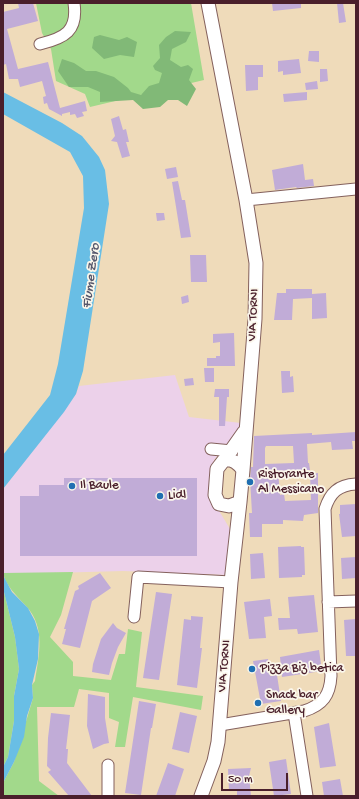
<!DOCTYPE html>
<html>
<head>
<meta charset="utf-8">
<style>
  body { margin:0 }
  #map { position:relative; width:359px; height:799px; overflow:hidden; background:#efdbba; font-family:"Gochi Hand",sans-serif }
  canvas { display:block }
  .frame { position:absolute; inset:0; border:4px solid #4a1f2b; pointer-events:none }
  .scale { position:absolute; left:221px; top:773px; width:67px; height:18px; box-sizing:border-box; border:2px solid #4a1f2b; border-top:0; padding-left:5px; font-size:12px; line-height:14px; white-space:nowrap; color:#4a1f2b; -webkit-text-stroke:3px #fbf7ec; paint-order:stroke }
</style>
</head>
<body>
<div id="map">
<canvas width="359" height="799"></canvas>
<div class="frame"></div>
<div class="scale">50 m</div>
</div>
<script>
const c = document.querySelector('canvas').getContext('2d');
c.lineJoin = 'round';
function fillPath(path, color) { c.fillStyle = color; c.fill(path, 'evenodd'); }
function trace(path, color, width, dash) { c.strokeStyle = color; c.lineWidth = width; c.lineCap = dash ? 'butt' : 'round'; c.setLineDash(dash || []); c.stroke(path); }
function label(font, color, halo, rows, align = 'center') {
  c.font = font + ' "Gochi Hand",sans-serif'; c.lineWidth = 3.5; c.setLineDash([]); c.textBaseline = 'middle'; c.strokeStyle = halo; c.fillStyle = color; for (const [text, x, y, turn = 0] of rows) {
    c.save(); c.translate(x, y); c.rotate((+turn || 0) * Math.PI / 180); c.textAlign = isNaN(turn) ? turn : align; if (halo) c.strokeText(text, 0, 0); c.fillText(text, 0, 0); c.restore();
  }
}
const built = new Path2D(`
  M175 375 189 417 241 423 237 433 214 460 209 494 230 529 226 575 123 571 15 574 13 573H3V489L76 394 79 386Z`);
const green = new Path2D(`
  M36 3H191L204 80 90 107 85 94 56 81 51 49 42 33Z
  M73 572 61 615 50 637 73 662V676L111 680 119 654H125L128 629 142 632 136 687 203 696 201 710 133 697 125 747H115L119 722 109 718V693L79 689 74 707H37L39 781 59 796H3V783L14 762 33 698 32 685 35 681C39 655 46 627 26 606 17 596 6 586 3 573Z
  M3 588 15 637 19 669 14 696V721L8 757 3 767Z`);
const forest = new Path2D(`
  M175 31 191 32 186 42 172 49 170 60 181 67 188 65 193 69 189 80 196 89 187 106 178 100H168L160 107 143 109 133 100 100 102V92L88 87H69L58 71 62 59 74 63 86 71H96L114 77 128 88 131 92 141 95 149 86 159 83 162 73 155 70 153 66 160 58 159 45 166 37Z
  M100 35 119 40 127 37 137 42 134 57 120 55 104 59 92 48 94 37Z`);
const water = new Path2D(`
  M3 92 62 123 82 136 99 157 105 170 109 204 83 371 76 394 64 412 3 489V455L50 395 58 364 84 208 83 176 70 152 3 114Z
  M3 575 12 592 28 608 35 621 39 634 38 659 32 685 33 698 27 716 24 737 14 762 3 783V767L8 757 14 721V696L19 669 15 637 3 588Z`);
const building = new Path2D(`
  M18 3H33L38 21 7 29 18 69 48 62 60 108 85 101 87 111 82 112 84 116 77 118 75 114 70 115V112L62 114V116L49 109 47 103 44 104 43 97 46 96 42 81 20 87 18 79H9L6 64 3 65V12L19 8Z
  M272 3H301V8L273 11Z
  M337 3H343L346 22 339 23Z
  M309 51H319V62L308 61Z
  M299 59 301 73 283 75V71L278 72V61Z
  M245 65H263V77H258V90L246 91Z
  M320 69H327L328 81 320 82Z
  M317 81 318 89 306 90 305 83Z
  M307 92V100L284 102 283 94Z
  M119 116 123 130 126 129 129 142H126L130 156 122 158 117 142 111 141 115 136 111 119Z
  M303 164 305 180 313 179 314 186 297 188 296 187 275 190 272 170Z
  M176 167 178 177 167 179 165 169Z
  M178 181 182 200H185L191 237 181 238 172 182Z
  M156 213H164L165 220 157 221Z
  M190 255H206L207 282H191Z
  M286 289H312V294L326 293 327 318 312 319V298L293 299 292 320H274L277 293H286Z
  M188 295 189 302 182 304 181 297Z
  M234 333 235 366H207V358H216V356H220V342L213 343V334Z
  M204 368H214V382H205Z
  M281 371H290V377L293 376 294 392 282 393Z
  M193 378 194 385 185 386 184 379Z
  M215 389H229V397H227L225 426H219V397H214Z
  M356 432V441H352L353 449 332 450 331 442 307 444 308 463H309L310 470 278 471 280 495 284 494 285 501 311 500 310 474 318 473V513L304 515 303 521 283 520V524H262V537H250L249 513H252L250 479 251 467H253L254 436 312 433V435ZM266 446H293L294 463 265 464V448Z
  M64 478H197V556H20V496H39V485H64Z
  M356 504V536L342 537 339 514H340V505Z
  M301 546V547H304L305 575H302V577L279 578 278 547Z
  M263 553 265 578 251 579 250 554Z
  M356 557V578L342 579 341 558Z
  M100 573 111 588 92 601 80 648 62 644 66 629H64L75 591 79 589 78 586Z
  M156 592 172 594 159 680 143 678Z
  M314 595 318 632 298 634 297 629 279 630 278 618H290L288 597Z
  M270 599 272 616 264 617 266 638 249 639 244 602Z
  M191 616 203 617 200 648H202L197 688 177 685 184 619 191 620Z
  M356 619V656H346L344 620Z
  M113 623 117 628 126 633 118 647 112 663 109 675 92 672 93 664 101 639Z
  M319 650 322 671 282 677 280 657Z
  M268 659 270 676 277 675 281 701 261 704 253 661Z
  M88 694 105 697V718L109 743 104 744 93 749 87 726Z
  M139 701 156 704 152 728H151L141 795 125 793Z
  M180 712 197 716 189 753 172 749Z
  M51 713 70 715 66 749H68L67 763 92 796H69L48 772 51 770 47 766 48 738Z
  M329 723 336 766 320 768 314 727Z
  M286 759 291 794 274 796 269 762Z
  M168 763 184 769 175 796H156Z
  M251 768 249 776 251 796H237V791H229L228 769Z
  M340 779 343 796H324L322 782Z`);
const minor = new Path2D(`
  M40 44C65 38 78 31 74 3
  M246 200 356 189
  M211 449 232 451
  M328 602 356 601
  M134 617 138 577 231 582
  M294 713 307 796
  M220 725 304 711C323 705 330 695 331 676L325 509C330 493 338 485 356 484
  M108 765V796`);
const major = new Path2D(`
  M208 3 246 200 256 263 255 319 243 470
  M225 459 244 432
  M224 460C233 459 238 463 243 470L240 502 229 506 219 504 215 495 217 469Z
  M201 796 214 761 218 742 231 582 240 502`);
const markers = [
  [250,482,4,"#1f6fb2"],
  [72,486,4,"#1f6fb2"],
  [160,496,4,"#1f6fb2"],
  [252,669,4,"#1f6fb2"],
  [258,703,4,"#1f6fb2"]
];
const streetNames = [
  ["VIA TORNI",254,315,-87],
  ["VIA TORNI",225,666,-85]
];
const poiNames = [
  ["Ristorante",258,475],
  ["Al Messicano",258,490],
  ["Il Baule",80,486],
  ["Lidl",168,496],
  ["Pizza Biz betica",260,669],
  ["Snack bar",266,696],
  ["Gallery",266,711]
];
const waterNames = [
  ["Fiume Zero",92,276,-82]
];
fillPath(built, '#ecd1ea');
fillPath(green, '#a2d98b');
fillPath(forest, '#81b977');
fillPath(water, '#69bee5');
fillPath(building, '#c1acd7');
trace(minor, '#84615d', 13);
trace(major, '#84615d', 15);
trace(minor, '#fff', 11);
trace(major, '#fff', 13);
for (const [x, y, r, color] of markers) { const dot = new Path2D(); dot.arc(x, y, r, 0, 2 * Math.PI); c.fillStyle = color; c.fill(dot); trace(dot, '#fbf7ec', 1.5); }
label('13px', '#4a1f2b', '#fbf7ec', streetNames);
label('13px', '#4a1f2b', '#fbf7ec', poiNames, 'left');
label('italic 14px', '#55576c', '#fbf7ec', waterNames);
</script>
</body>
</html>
